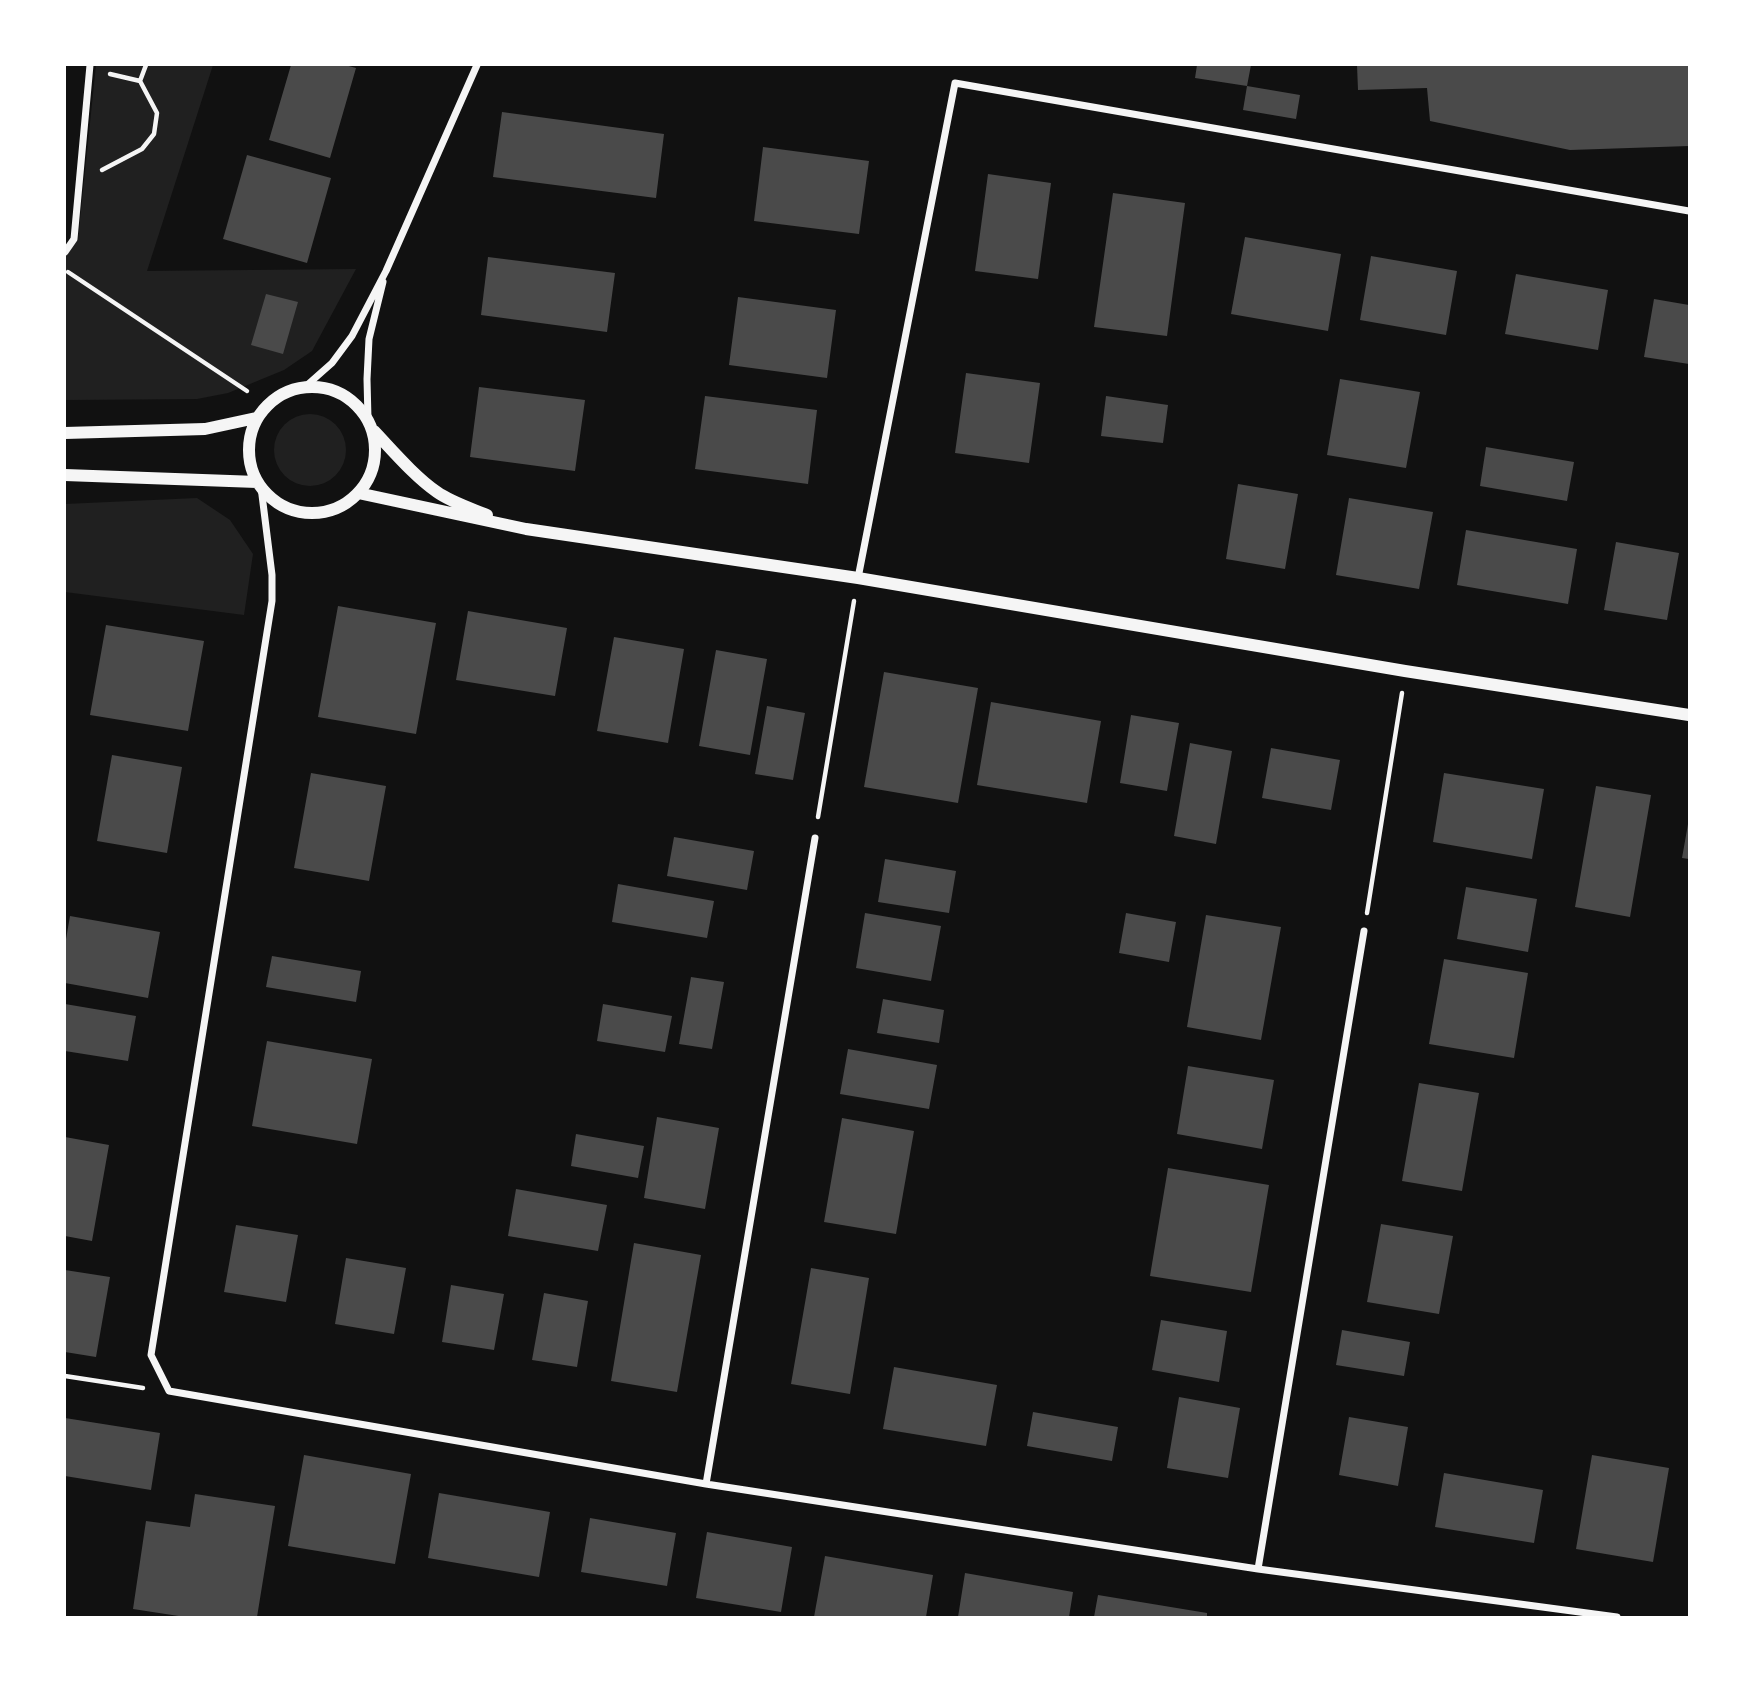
<!DOCTYPE html>
<html>
<head>
<meta charset="utf-8">
<style>
  body { margin:0 }
  #map { position:relative; width:1754px; height:1682px; overflow:hidden; background:#111; font-family:"DejaVu Sans",sans-serif }
  canvas { display:block }
  .frame { position:absolute; inset:0; border:66px solid #fff; pointer-events:none }
</style>
</head>
<body>
<div id="map">
<canvas width="1754" height="1682"></canvas>
<div class="frame"></div>
</div>
<script>
const c = document.querySelector('canvas').getContext('2d');
c.lineJoin = 'round';
function fillPath(path, color) { c.fillStyle = color; c.fill(path, 'evenodd'); }
function trace(path, color, width, dash) { c.strokeStyle = color; c.lineWidth = width; c.lineCap = dash ? 'butt' : 'round'; c.setLineDash(dash || []); c.stroke(path); }
const green = new Path2D(`
  M96 65H213L147 271 356 269 312 351 284 370 228 393 197 399 65 400V256L78 239Z
  M274 450a36 36 0 1 1 72 0a36 36 0 1 1-72 0Z
  M197 498 230 520 253 554 244 615 65 592V504Z`);
const building = new Path2D(`
  M291 65H345L356 68 330 158 269 140Z
  M1197 65H1251L1247 86 1300 95 1296 119 1243 110 1247 86 1195 78Z
  M1357 65H1689V146L1570 150 1430 121 1427 88 1358 90Z
  M502 112 664 134 656 198 493 177Z
  M763 147 869 161 859 234 754 221Z
  M247 155 331 178 307 263 223 239Z
  M988 174 1051 183 1038 279 975 271Z
  M1113 193 1185 203 1167 336 1094 327Z
  M1245 237 1341 254 1328 331 1231 314Z
  M1371 256 1457 271 1446 335 1360 320Z
  M488 257 615 273 607 332 481 315Z
  M1516 274 1608 290 1598 350 1505 334Z
  M266 294 298 302 283 354 251 345Z
  M738 297 836 310 827 378 729 365Z
  M1654 299 1689 305V364L1644 357Z
  M966 373 1040 383 1029 463 955 453Z
  M1340 379 1420 392 1406 468 1327 455Z
  M479 387 585 400 575 471 470 457Z
  M705 396 817 410 808 484 695 469Z
  M1106 396 1168 405 1163 443 1101 436Z
  M1486 447 1574 462 1567 501 1480 486Z
  M1238 484 1298 494 1285 569 1226 559Z
  M1349 498 1433 512 1419 589 1336 575Z
  M1466 530 1577 549 1568 604 1457 585Z
  M1616 542 1679 553 1667 620 1604 610Z
  M338 606 436 623 416 734 318 717Z
  M468 611 567 628 555 696 456 680Z
  M106 625 204 641 188 731 90 715Z
  M614 637 684 649 668 743 597 731Z
  M716 650 767 659 750 755 699 746Z
  M884 672 978 688 958 803 864 787Z
  M991 702 1101 721 1087 803 977 785Z
  M767 706 805 713 793 780 755 774Z
  M1131 715 1179 723 1167 791 1120 783Z
  M1190 743 1232 751 1216 844 1174 836Z
  M1271 748 1340 760 1331 810 1262 798Z
  M112 755 182 767 167 853 97 841Z
  M311 773 386 786 369 881 294 868Z
  M1444 773 1544 789 1532 859 1433 842Z
  M1596 786 1651 795 1630 917 1575 907Z
  M1688 824H1689V859L1682 858Z
  M674 837 754 851 747 890 667 876Z
  M885 859 956 871 949 913 878 902Z
  M618 884 714 901 707 938 612 922Z
  M1466 887 1537 899 1528 952 1457 939Z
  M865 913 941 926 931 981 856 968Z
  M1126 913 1176 922 1169 962 1119 953Z
  M1206 915 1281 927 1261 1040 1187 1027Z
  M70 916 160 932 148 998 65 983V945Z
  M272 956 361 971 356 1002 266 987Z
  M1444 959 1528 973 1514 1058 1429 1044Z
  M691 977 724 982 712 1049 679 1044Z
  M883 999 944 1010 939 1043 877 1033Z
  M65 1004 136 1016 128 1061 65 1051Z
  M603 1004 672 1016 665 1052 597 1041Z
  M267 1041 372 1059 357 1144 252 1126Z
  M848 1049 937 1065 929 1109 840 1094Z
  M1188 1066 1274 1080 1262 1149 1177 1134Z
  M1419 1083 1479 1093 1462 1191 1402 1181Z
  M657 1117 719 1128 705 1209 644 1198Z
  M842 1118 914 1131 896 1234 824 1222Z
  M576 1134 644 1146 638 1178 571 1166Z
  M65 1137 109 1145 92 1241 65 1236Z
  M1168 1168 1269 1185 1251 1292 1150 1276Z
  M516 1189 607 1205 598 1251 508 1236Z
  M1381 1224 1453 1236 1439 1314 1367 1302Z
  M236 1225 298 1235 286 1302 224 1292Z
  M634 1243 701 1255 677 1392 611 1381Z
  M346 1258 406 1268 394 1334 335 1324Z
  M811 1268 869 1278 850 1394 791 1384Z
  M65 1270 110 1277 96 1357 65 1352Z
  M451 1285 504 1294 494 1350 442 1342Z
  M544 1293 588 1301 577 1367 532 1360Z
  M1161 1320 1227 1331 1219 1382 1152 1370Z
  M1342 1330 1410 1342 1404 1376 1336 1365Z
  M894 1367 997 1385 986 1446 883 1429Z
  M1179 1397 1240 1408 1228 1478 1167 1468Z
  M1033 1412 1118 1427 1112 1461 1027 1446Z
  M1349 1417 1408 1427 1398 1486 1339 1475Z
  M65 1418 160 1433 151 1490 65 1476Z
  M304 1455 411 1474 395 1564 288 1546Z
  M1592 1455 1669 1468 1653 1562 1576 1549Z
  M1444 1473 1543 1490 1534 1543 1435 1527Z
  M439 1493 550 1512 539 1577 428 1558Z
  M195 1494 275 1506 257 1617H185L133 1609 146 1521 190 1527Z
  M590 1518 676 1533 667 1586 581 1572Z
  M707 1532 792 1547 781 1612 696 1598Z
  M825 1556 933 1575 926 1617H814Z
  M965 1573 1073 1592 1069 1617H958Z
  M1098 1595 1207 1613V1617H1094Z`);
const path = new Path2D(`
  M110 74 140 81
  M102 170 142 149 154 134 157 113 140 81 146 65
  M68 272 247 391
  M818 817 854 601
  M1367 913 1402 693
  M65 1376 143 1388`);
const minor = new Path2D(`
  M65 252 74 239 90 65
  M306 386 332 363 352 336 386 271 477 65
  M368 419 367 379 369 339 383 282
  M261 487 272 575V601L151 1355 169 1391 706 1484 1258 1569 1617 1617
  M858 578 955 83 1689 211
  M706 1484 815 838
  M1258 1569 1364 931`);
const tertiary = new Path2D(`
  M249 450a63 63 0 1 1 126 0a63 63 0 1 1-126 0Z
  M374 431C392 450 415 477 437 492 451 502 470 508 487 515
  M65 433 205 429 256 418
  M65 475 257 482
  M358 493 526 529 858 578 1405 671 1689 715`);
fillPath(green, '#202020');
fillPath(building, '#4a4a4a');
trace(path, '#f5f5f5', 4.5);
trace(minor, '#f5f5f5', 7);
trace(tertiary, '#f5f5f5', 12);
</script>
</body>
</html>
